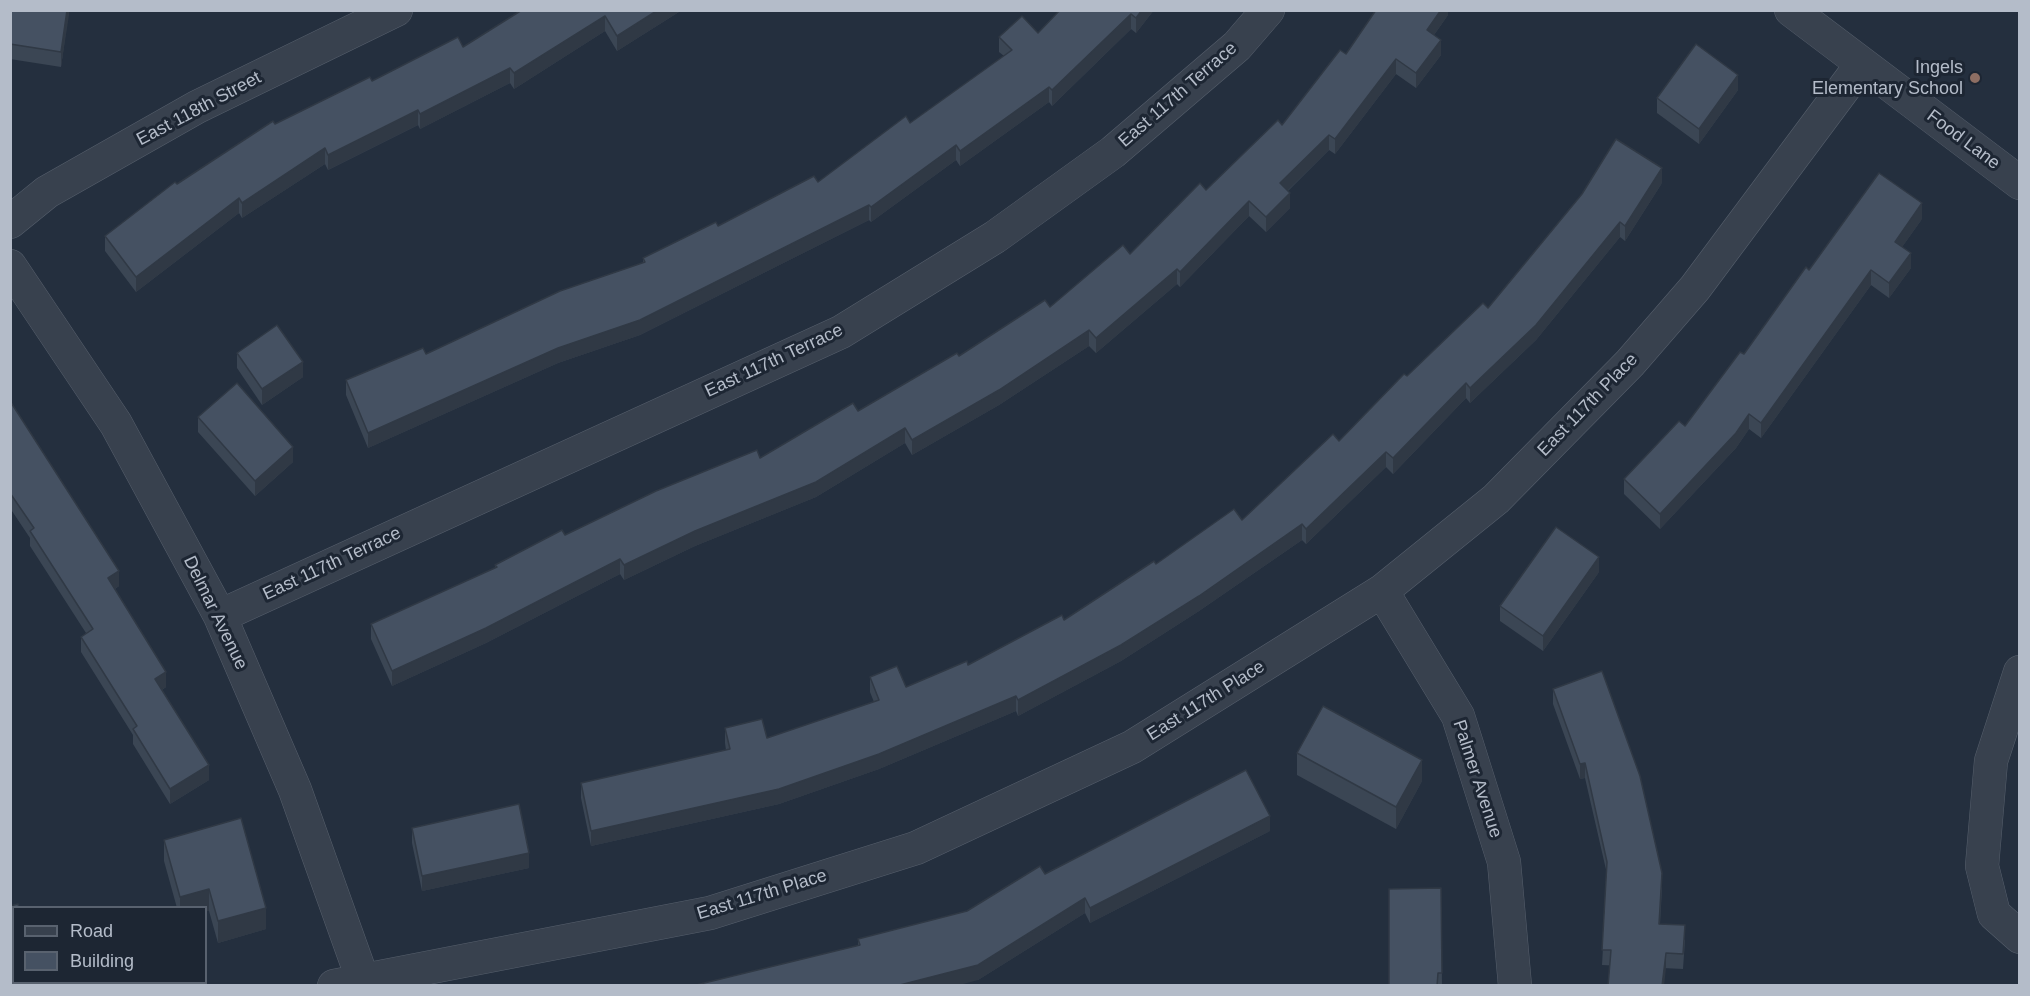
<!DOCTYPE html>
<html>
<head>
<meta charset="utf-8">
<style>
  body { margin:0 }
  #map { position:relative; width:2030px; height:996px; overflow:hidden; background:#242f3e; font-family:Arial,sans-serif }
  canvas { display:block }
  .frame { position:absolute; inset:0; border:12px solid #b4bcc9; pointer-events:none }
  .legend { position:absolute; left:12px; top:906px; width:195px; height:78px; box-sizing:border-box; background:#1d2633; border:2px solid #59626f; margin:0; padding:8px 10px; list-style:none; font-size:18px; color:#b4bcc9 }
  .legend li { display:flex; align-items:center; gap:12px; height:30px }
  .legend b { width:30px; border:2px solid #59626f }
</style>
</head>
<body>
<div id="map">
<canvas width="2030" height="996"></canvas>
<div class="frame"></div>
<ul class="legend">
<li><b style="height:8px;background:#38414e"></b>Road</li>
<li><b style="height:16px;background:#455162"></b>Building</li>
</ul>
</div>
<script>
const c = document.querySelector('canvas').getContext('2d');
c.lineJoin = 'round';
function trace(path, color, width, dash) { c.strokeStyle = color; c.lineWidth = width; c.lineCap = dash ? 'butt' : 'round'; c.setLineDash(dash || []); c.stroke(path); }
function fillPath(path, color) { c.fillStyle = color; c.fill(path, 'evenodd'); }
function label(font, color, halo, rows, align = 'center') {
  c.font = font + ' Arial,sans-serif'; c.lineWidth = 6; c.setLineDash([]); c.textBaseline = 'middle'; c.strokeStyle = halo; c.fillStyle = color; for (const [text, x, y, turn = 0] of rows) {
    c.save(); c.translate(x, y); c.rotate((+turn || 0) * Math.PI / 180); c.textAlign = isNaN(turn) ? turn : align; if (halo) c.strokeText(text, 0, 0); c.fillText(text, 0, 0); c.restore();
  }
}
const minor = new Path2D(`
  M1791 10 2020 183
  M10 222 47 192 197 107 396 10
  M10 266 116 424 220 616 295 790 365 986
  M1382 591 1458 716 1504 862 1515 986
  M220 616 841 332 995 237 1113 152 1237 46 1268 10
  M2020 672 1991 761 1982 866 1994 914 2020 937
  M334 986 710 913 916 848 1132 747 1382 591 1496 499 1630 363 1695 288 1862 64`);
const wall = new Path2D(`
  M10 10H69L61 67 10 59Z
  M522 10H682L617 51 605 31 514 89 510 83 420 129 418 125 328 170 325 164 242 218 239 213 136 292 105 251V236L177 184 275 124 372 81 463 47Z
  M1060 10H1154L1136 33 1131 29 1052 106 1049 102 960 166 956 160 871 222 869 220 640 335 558 363 368 448 346 395V380L426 354 643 263V258L818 182 910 123 1004 56 999 52V37L1038 33Z
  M1448 10V15L1434 35 1441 55 1416 88 1396 74 1335 154 1329 150 1288 191 1290 208 1266 232 1249 216 1180 287 1177 284 1096 353 1089 346 999 405 912 455 905 443 816 497 695 546 624 580 620 574 486 643 392 686 371 639V624L495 568V565L565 535 760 458 858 411 1050 307 1130 254 1206 190 1282 125 1346 54Z
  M1738 90 1699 144 1657 113V98Z
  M1662 183 1625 241 1620 237 1536 340 1470 403 1466 398 1393 474 1386 467 1306 544 1302 540 1199 611 1121 661 1018 716 1016 711 879 769 779 804 591 846 581 798V783L726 750 725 743V728L767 738 874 702 870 692V677L906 687 968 665 1064 620 1156 564 1242 520 1339 441 1407 376 1488 308Z
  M1922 219 1902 247 1911 268 1889 298 1871 285 1761 438 1749 429 1736 448 1660 529 1624 494V479L1685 426 1744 354Z
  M237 353 303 377 262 405 237 368Z
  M10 401 119 586 115 589 166 687 162 690 209 780 170 804 133 744V735L81 652V637L86 633 30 546V538L10 508Z
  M198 417 293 462 255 496 198 432Z
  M1599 572 1543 651 1500 621V606Z
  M1553 689 1662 888 1660 924 1685 940 1683 969 1602 965 1607 874 1585 778 1580 779 1553 704Z
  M1297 753 1422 781 1396 829 1297 775Z
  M412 828 529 868 422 891 412 843Z
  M1270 831 1090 923 1085 913 978 980 858 946V939L967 911 1045 874Z
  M164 840 266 929 218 943 209 911H206V908H177L164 861Z
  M1441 888 1442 986H1389Z`);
const shadedWall = new Path2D(`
  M67 10H69V15L61 67V52Z
  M658 10H682L617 51V36Z
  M1142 10H1154L1136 33V18Z
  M1441 10H1448V15L1427 45V30Z
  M1131 14V29L1052 106V90Z
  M605 16V31L514 89V73Z
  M1441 40V55L1416 88V73Z
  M1396 59V74L1335 154V139Z
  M510 68V83L420 129V114Z
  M1738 75V90L1699 144V129Z
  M1049 87V102L960 166V151Z
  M418 110V125L328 170V155Z
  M1329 135V150L1280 198V183Z
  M956 145V160L871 222V207Z
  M325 148V164L242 218V203Z
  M1662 168V183L1625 241V226Z
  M1290 193V208L1266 232V217Z
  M239 198V213L136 292V277Z
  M1249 201V216L1180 287V272Z
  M1922 203V219L1895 257V242Z
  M869 205V220L640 335 558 363 368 448V433Z
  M1620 222V237L1536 340 1470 403V388Z
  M1911 253V268L1889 298V283Z
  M1177 269V284L1096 353V338Z
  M1871 270V285L1761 438V423Z
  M1089 330V346L999 405 912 455V440Z
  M303 362V377L262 405V389Z
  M1466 383V398L1393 474V458Z
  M1749 414V429L1736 448 1660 529V514Z
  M905 428V443L816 497 695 546 624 580V565Z
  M293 447V462L255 496V481Z
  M1386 452V467L1306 544V529Z
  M1302 524V540L1199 611 1121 661 1018 716V700Z
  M1599 557V572L1543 651V636Z
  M620 559V574L486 643 392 686V671Z
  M119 571V586L108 593V578Z
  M166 672V687L155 694V679Z
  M1016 696V711L879 769 779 804 591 846V831Z
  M1422 760V781L1396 829V807Z
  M1585 763V778L1580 779V764Z
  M209 765V780L170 804V789Z
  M1270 816V831L1090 923V908Z
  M529 853V868L422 891V876Z
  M209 889V911H206V908H180V897Z
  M1085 898V913L978 980 956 986H896Z
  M266 908V929L218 943V921Z
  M1666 953V968L1664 986H1662Z
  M10 959H14V974L10 975Z`);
const building = new Path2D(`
  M10 10H67L61 52 10 44Z
  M522 10H658L617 36 605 16 514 73 510 68 420 114 418 110 328 155 325 148 242 203 239 198 136 277 105 236 175 182 177 184 273 121 275 124 370 77 372 81 458 37 463 47Z
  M1060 10H1142L1136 18 1131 14 1052 90 1049 87 960 151 956 145 871 207 869 205 640 320 558 348 368 433 346 380 423 348 426 354 560 291 645 262 643 258 716 222 718 226 814 176 818 182 906 116 910 123 1012 50 999 37 1022 16 1038 33Z
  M1376 10H1441L1427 30 1441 40 1416 73 1396 59 1335 139 1329 135 1280 183 1290 193 1266 217 1249 201 1180 272 1177 269 1096 338 1089 330 999 390 912 440 905 428 816 482 695 531 624 565 620 559 486 628 392 671 371 624 497 567 495 565 562 530 565 535 656 491 757 450 760 458 853 403 858 411 957 353 959 356 1045 300 1050 307 1123 245 1130 254 1200 183 1206 190 1278 120 1282 125 1340 50 1346 54Z
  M1696 44 1738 75 1699 129 1657 98Z
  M1616 139 1662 168 1625 226 1620 222 1536 325 1470 388 1466 383 1393 458 1386 452 1306 529 1302 524 1199 596 1121 645 1018 700 1016 696 879 754 779 789 591 831 581 783 730 749 725 728 762 719 767 738 879 700 870 677 897 666 906 687 967 661 968 665 1062 615 1064 620 1154 561 1156 564 1234 509 1242 520 1333 434 1339 441 1404 374 1407 376 1483 303 1488 308 1582 194Z
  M1879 173 1922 203 1895 242 1911 253 1889 283 1871 270 1761 423 1749 414 1736 433 1660 514 1624 479 1679 421 1685 426 1740 352 1744 354 1806 267 1809 270Z
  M277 325 303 362 262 389 237 353Z
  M237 383 293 447 255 481 198 417Z
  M10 401 119 571 108 578 166 672 155 679 209 765 170 789 133 729 137 726 81 637 93 629 30 531 34 528 10 493Z
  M1556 527 1599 557 1543 636 1500 606Z
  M1602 671 1640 776 1662 873 1659 924 1685 925 1683 954 1666 953 1662 986H1608L1611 950H1602L1607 862 1585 763 1580 764 1553 689Z
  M1323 706 1422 760 1396 807 1297 753Z
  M1246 770 1270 816 1090 908 1085 898 978 965 896 986H692L860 945 858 939 967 911 1040 866 1045 874Z
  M519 804 529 853 422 876 412 828Z
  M241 818 266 908 218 921 209 889 180 897 164 840Z
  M1441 888 1442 973H1438L1437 986H1389V889Z
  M18 904 19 908H14V959H10V906Z`);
const markers = [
  [1975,78,6,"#8d6e63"]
];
const poiNames = [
  ["Ingels",1963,68],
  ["Elementary School",1963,89]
];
const streetNames = [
  ["East 117th Terrace",1178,95,-41],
  ["East 118th Street",199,109,-28],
  ["Food Lane",1963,140,37],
  ["East 117th Terrace",774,361,-25],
  ["East 117th Place",1588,405,-46],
  ["East 117th Terrace",332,564,-25],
  ["Delmar Avenue",215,613,64],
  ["East 117th Place",1206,701,-32],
  ["Palmer Avenue",1477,779,72],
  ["East 117th Place",762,895,-17]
];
trace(minor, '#565f6c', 34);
trace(minor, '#38414e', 33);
fillPath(wall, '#3b4654');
fillPath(shadedWall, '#303945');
fillPath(building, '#455162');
trace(building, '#303945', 1.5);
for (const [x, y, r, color] of markers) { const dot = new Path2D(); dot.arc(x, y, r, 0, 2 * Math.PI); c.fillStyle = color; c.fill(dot); trace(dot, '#1d2633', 2); }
label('18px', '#b4bcc9', '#1d2633', poiNames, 'right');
label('18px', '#b4bcc9', '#1d2633', streetNames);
</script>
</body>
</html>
